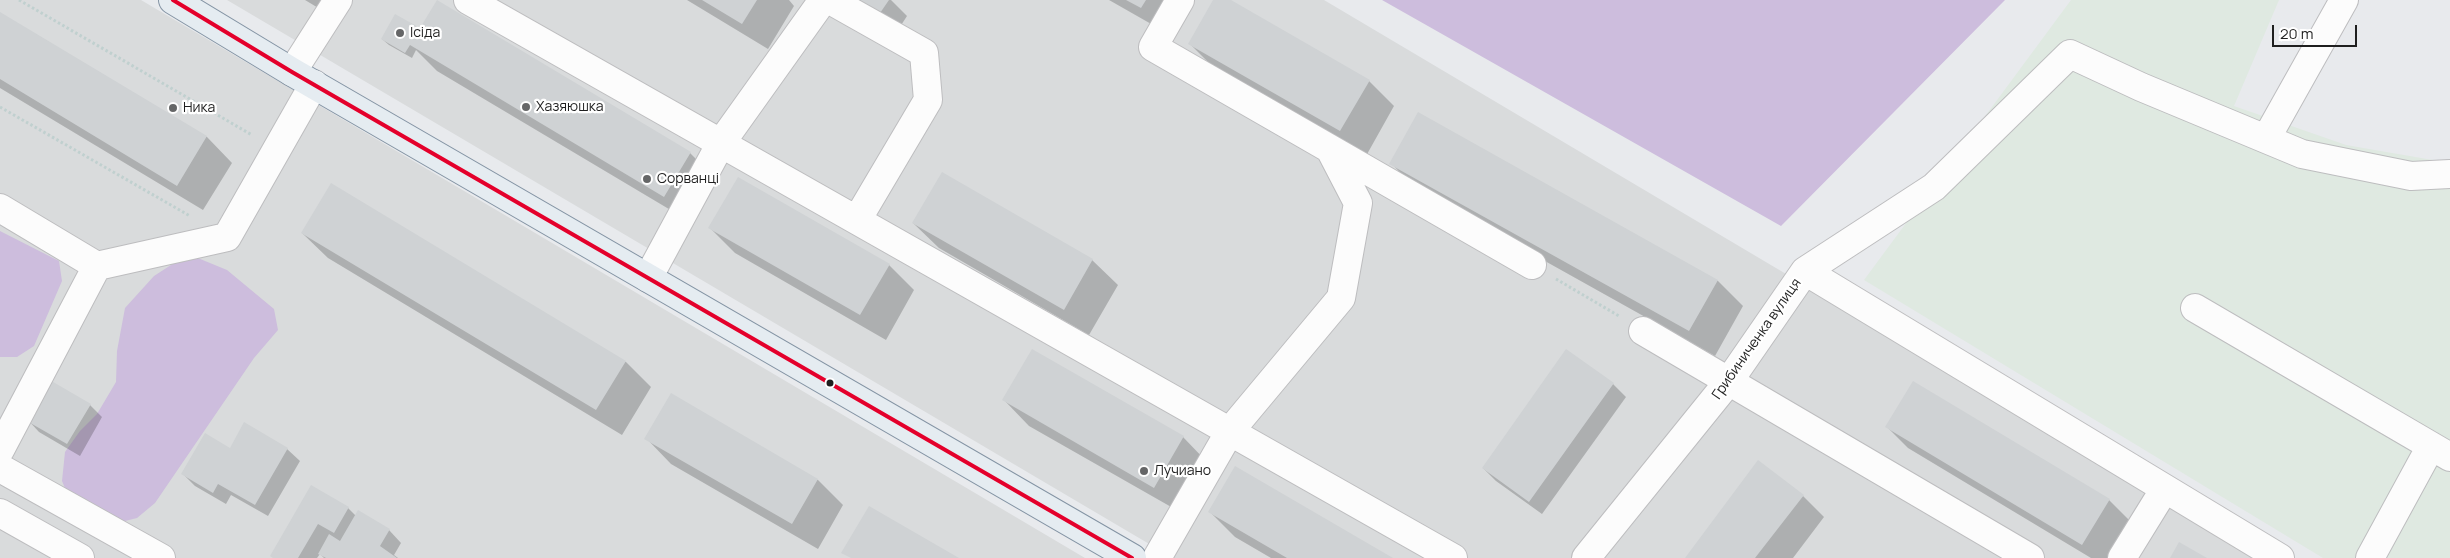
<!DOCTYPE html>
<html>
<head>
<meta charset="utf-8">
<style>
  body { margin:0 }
  #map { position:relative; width:2450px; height:558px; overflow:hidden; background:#e8eaed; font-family:Manrope,sans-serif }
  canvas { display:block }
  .scale { position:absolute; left:2272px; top:25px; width:85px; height:22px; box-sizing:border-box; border:2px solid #1f1f1f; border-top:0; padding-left:6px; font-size:15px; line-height:18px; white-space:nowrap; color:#1f1f1f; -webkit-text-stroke:4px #fff; paint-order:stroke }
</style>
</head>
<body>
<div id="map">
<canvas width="2450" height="558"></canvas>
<div class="scale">20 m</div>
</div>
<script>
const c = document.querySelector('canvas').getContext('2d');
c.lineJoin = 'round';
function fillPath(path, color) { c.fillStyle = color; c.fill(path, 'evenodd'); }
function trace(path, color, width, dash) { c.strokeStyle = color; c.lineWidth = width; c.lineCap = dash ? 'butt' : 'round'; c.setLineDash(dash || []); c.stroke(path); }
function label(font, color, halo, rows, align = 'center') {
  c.font = font + ' Manrope,sans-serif'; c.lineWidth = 4.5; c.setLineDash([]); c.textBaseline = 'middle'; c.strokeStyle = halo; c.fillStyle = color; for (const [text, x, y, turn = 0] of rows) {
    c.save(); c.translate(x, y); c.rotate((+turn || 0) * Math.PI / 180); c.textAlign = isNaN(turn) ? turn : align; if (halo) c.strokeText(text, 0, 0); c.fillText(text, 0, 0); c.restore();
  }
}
const residential = new Path2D(`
  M0 0H141L1085 558H0Z
  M227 0H1324L2265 558H1173Z`);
const industrial = new Path2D(`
  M2071 0H2279L2234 106 2346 145 2450 163V558H2323L1864 280Z`);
const forest = new Path2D(`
  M1382 0H2005L1781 226Z
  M0 231 59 261 62 281 34 346 17 357H0Z
  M188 254 227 270 274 309 278 330 254 358 155 503 137 518 113 524 70 500 62 481 65 452 80 431 97 414 116 382 117 351 125 308 154 276Z`);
const shadow = new Path2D(`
  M305 0H325L320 9Z
  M687 0H789L794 6 768 49Z
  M854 0H891L907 16 896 33Z
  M1109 0H1186L1167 33Z
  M1215 0H1229L1369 81 1394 106 1366 156 1215 69 1190 44Z
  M0 13 207 137 232 163 203 210 0 88Z
  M419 29 690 153 715 178 689 221 437 71 416 50 412 58 389 45 382 39Z
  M1418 114 1718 281 1743 306 1715 356 1416 189 1391 163Z
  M913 223 1092 260 1118 285 1089 335 939 248Z
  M710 228 889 265 914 290 886 340 735 253Z
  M302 233 626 362 651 387 622 435 328 258Z
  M1566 351 1613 384 1626 397 1542 514 1496 481 1483 468Z
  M1004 400 1183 437 1208 463 1180 512 1029 426Z
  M90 405 102 417 80 456 39 432 27 419Z
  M1887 427 2109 500 2130 521 2108 558H2091L1908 448Z
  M646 438 818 480 843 505 818 549 671 464Z
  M287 449 300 461 268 516 231 495 226 504 195 486 183 474Z
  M312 487 348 508 356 516 389 530 401 543 394 555 398 558H324L320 554 317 558H273Z
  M1803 496 1824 517 1793 558H1686Z
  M1210 512 1390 558H1271L1235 537Z`);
const building = new Path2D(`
  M437 0 691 152 664 197 410 45 405 53 381 39 395 14 420 28Z
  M702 0H757L742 24Z
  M853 0H889L878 16Z
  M1126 0H1146L1141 8Z
  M1213 0H1231L1370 80 1340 131 1188 44Z
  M0 12 207 136 177 186 0 79Z
  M1418 112 1718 280 1689 331 1389 164Z
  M942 172 1093 259 1064 310 912 223Z
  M738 177 890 264 860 315 708 228Z
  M331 183 626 361 596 410 301 233Z
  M1032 349 1184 436 1154 488 1002 400Z
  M1566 349 1614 383 1529 502 1482 468Z
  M48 379 91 404 67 444 25 420Z
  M1913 381 2110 499 2082 545 1885 427Z
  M671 393 818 479 792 524 644 439Z
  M244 422 288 448 255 505 218 484 213 493 181 474 205 433 230 448Z
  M1758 460 1804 495 1755 558H1685Z
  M1235 466 1393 558H1287L1208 512Z
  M311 485 349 507 334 533 318 524 298 558H273L270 556Z
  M869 506 959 558H851L841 553Z
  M358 510 390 529 380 546 397 558H326L318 554 329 534 340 541Z
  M2179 542 2207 558H2170Z`);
const path = new Path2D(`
  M19 0 252 135
  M0 107 190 216
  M1556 279 1619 316`);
const minor = new Path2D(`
  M468 0 1453 558
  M830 0 924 53 928 100 857 220
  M1180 0 1153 47 1532 265
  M292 72 338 0
  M2266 139 2344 0
  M0 208 97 266
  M1805 271 2280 558
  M648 278 721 143 823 0
  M2195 308 2450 457
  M1643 331 2030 558
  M0 450 97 266 227 237 314 84
  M0 468 161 558
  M0 513 80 558
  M1157 558 1230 431 1341 298 1358 203 1331 151
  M1586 558 1729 381 1805 271 1934 187 2070 54 2141 87 2302 154 2411 176 2450 174
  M2122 558 2164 490
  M2370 558 2431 446`);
const major = new Path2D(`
  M173 0 292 72 1132 558`);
const bus1 = new Path2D(`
  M173 0 292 72 1132 558`);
const markers = [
  [400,33,5,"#656667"],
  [526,107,5,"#656667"],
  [173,108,5,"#656667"],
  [647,179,5,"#656667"],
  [830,383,4.5,"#1f1f1f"],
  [1144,471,5,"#656667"]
];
const poiNames = [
  ["Ісіда",410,33],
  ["Хазяюшка",536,107],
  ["Ника",183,108],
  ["Сорванці",657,179],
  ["Лучиано",1154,471]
];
const streetNames = [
  ["Грибиниченка вулиця",1757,339,-55]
];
fillPath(residential, '#d9dbdc');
fillPath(industrial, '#dfe9e1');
fillPath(forest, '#cdbddd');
fillPath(shadow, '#0003');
fillPath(building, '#cfd2d4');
trace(minor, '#bdbdbf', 30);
trace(major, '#8494a4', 30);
trace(path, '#c0d0cf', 3, [2.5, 2.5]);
trace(minor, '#fcfcfc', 28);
trace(major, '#e5ecf1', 28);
trace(bus1, '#e4002b', 4);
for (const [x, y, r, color] of markers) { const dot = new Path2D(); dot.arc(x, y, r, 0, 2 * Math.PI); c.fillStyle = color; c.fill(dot); trace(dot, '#fff', 2); }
label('14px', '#1f1f1f', '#fff', poiNames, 'left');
label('14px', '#1f1f1f', '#fff', streetNames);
</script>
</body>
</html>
